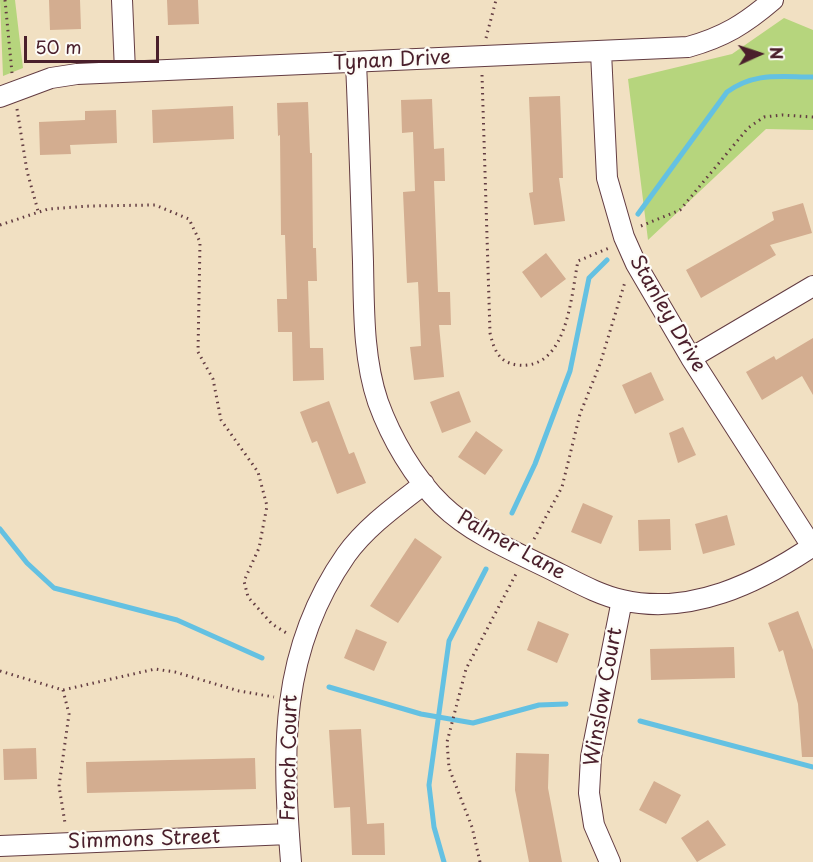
<!DOCTYPE html>
<html>
<head>
<meta charset="utf-8">
<style>
  body { margin:0 }
  #map { position:relative; width:813px; height:862px; overflow:hidden; background:#f1e0c2; font-family:"Playpen Sans",sans-serif }
  canvas { display:block }
  .north { position:absolute; left:729px; top:24px; width:60px; height:60px; -webkit-text-stroke:4px #fdfcf7; paint-order:stroke; rotate:87deg; font-size:16px; font-weight:700; line-height:24px; text-align:center; color:#4a1f2b }
  .north::after { content:''; display:block; margin:auto; width:21px; height:27px; background:#4a1f2b; clip-path:polygon(50% 0,100% 100%,50% 72%,0 100%) }
  .scale { position:absolute; left:24px; top:36px; width:135px; height:27px; box-sizing:border-box; border:3px solid #4a1f2b; border-top:0; padding-left:8px; font-size:18px; line-height:21px; white-space:nowrap; color:#4a1f2b; -webkit-text-stroke:4px #fdfcf7; paint-order:stroke }
</style>
</head>
<body>
<div id="map">
<canvas width="813" height="862"></canvas>
<div class="north">N</div>
<div class="scale">50 m</div>
</div>
<script>
const c = document.querySelector('canvas').getContext('2d');
c.lineJoin = 'round';
function fillPath(path, color) { c.fillStyle = color; c.fill(path, 'evenodd'); }
function trace(path, color, width, dash) { c.strokeStyle = color; c.lineWidth = width; c.lineCap = dash ? 'butt' : 'round'; c.setLineDash(dash || []); c.stroke(path); }
function label(font, color, halo, rows, align = 'center') {
  c.font = font + ' "Playpen Sans",sans-serif'; c.lineWidth = 4.5; c.setLineDash([]); c.textBaseline = 'middle'; c.strokeStyle = halo; c.fillStyle = color; for (const [text, x, y, turn = 0] of rows) {
    c.save(); c.translate(x, y); c.rotate((+turn || 0) * Math.PI / 180); c.textAlign = isNaN(turn) ? turn : align; if (halo) c.strokeText(text, 0, 0); c.fillText(text, 0, 0); c.restore();
  }
}
const green = new Path2D(`
  M0 0H15L23 68 3 76Z
  M784 18 813 30V130L766 129 648 240 628 79 732 54Z`);
const stream = new Path2D(`
  M638 214 727 92C755 72 779 77 813 77
  M512 513 535 464 570 371 589 278 607 260
  M0 529 27 563 54 588 177 620 262 658
  M329 687 421 714 473 723 539 705 566 704
  M640 721 813 767
  M444 862 434 827 429 785 449 641 486 569`);
const building = new Path2D(`
  M49 0H80L81 29 50 30Z
  M167 0H198L199 24 168 25Z
  M560 96 563 178H559L565 221 534 225 529 193 533 192 529 97Z
  M432 99 434 149 444 148 445 181H434L438 292H450L451 325H439L444 377 414 380 410 347 421 346 418 282 407 283 403 192 415 191 413 132 402 133 401 100Z
  M308 102 310 153H312L313 248H316L317 281H308L310 348H323L324 380 293 381 292 332H278L277 299H287L285 235H281L280 135 278 136 277 103Z
  M233 106 234 139 153 143 152 110Z
  M116 110 117 143 70 145 71 154 40 155 39 122 85 120V111Z
  M803 203 812 233 770 245 776 255 701 298 686 270 774 220 772 212Z
  M546 253 566 279 541 298 522 272Z
  M813 338V395L802 376 762 400 746 372 774 356 776 360Z
  M651 372 664 400 635 414 622 385Z
  M459 391 471 422 442 433 430 402Z
  M329 401 349 454 354 452 366 483 337 494 317 441 312 443 300 412Z
  M683 427 696 455 678 463 669 433Z
  M476 431 503 450 485 475 458 457Z
  M583 503 613 516 601 544 571 532Z
  M727 515 735 545 703 554 695 524Z
  M670 519 671 550 639 551 638 520Z
  M415 538 442 557 398 623 370 606Z
  M798 611 813 650V757H802L798 704 783 650 779 652 768 623Z
  M538 621 569 634 557 663 527 650Z
  M356 629 387 642 374 671 344 658Z
  M734 647 735 678 651 680 650 649Z
  M361 729 367 824 384 823 385 855H352L350 807 334 808 329 730Z
  M36 748 37 779 4 780 3 749Z
  M516 753 549 754 548 788 562 862H529L515 790Z
  M255 758 256 789 87 793 86 762Z
  M654 781 681 795 666 824 639 810Z
  M708 820 726 845 697 862 681 838Z`);
const path = new Path2D(`
  M5 0 12 73
  M486 38 496 0
  M482 75 490 333C494 349 498 362 517 365 568 371 571 295 578 261L609 248
  M17 109 27 171 38 211
  M0 225 48 209 90 206 155 205 189 219 200 242 198 352 213 379 221 420 258 472 267 506 259 548 244 581 248 597 272 624 288 634
  M641 226 680 210 748 128 764 117 782 115 813 117
  M534 539 562 487 580 414 600 364 625 282
  M0 671 63 690 155 669 175 672 239 691 274 697
  M63 690 69 714 59 786 65 823
  M480 862 472 827 449 768 447 742 466 669 517 572`);
const street = new Path2D(`
  M122 0 125 71
  M601 52 607 178 624 237 636 264 691 358 813 548
  M356 63C359 129 361 196 363 262 364 308 363 358 378 402 391 438 414 478 442 505 474 536 521 554 560 574 580 584 600 595 622 600 690 616 758 583 813 546
  M0 97 51 78 77 74 688 47C724 37 745 24 773 0
  M691 358 813 286
  M0 846 289 834
  M291 862C282 750 279 651 346 555 366 527 397 505 424 484
  M610 862 594 825 589 793 591 757 622 600`);
const streetNames = [
  ["Tynan Drive",392,61,-3],
  ["Stanley Drive",667,314,60],
  ["Palmer Lane",511,546,29],
  ["Winslow Court",604,697,-80],
  ["French Court",290,758,-89],
  ["Simmons Street",144,840,-2]
];
fillPath(green, '#b6d57d');
trace(stream, '#64c1e2', 5);
fillPath(building, '#d3ad90');
trace(street, '#633c42', 22);
trace(path, '#633c42', 3, [1.5, 4.5]);
trace(street, '#fff', 20);
label('20px', '#4a1f2b', '#fdfcf7', streetNames);
</script>
</body>
</html>
